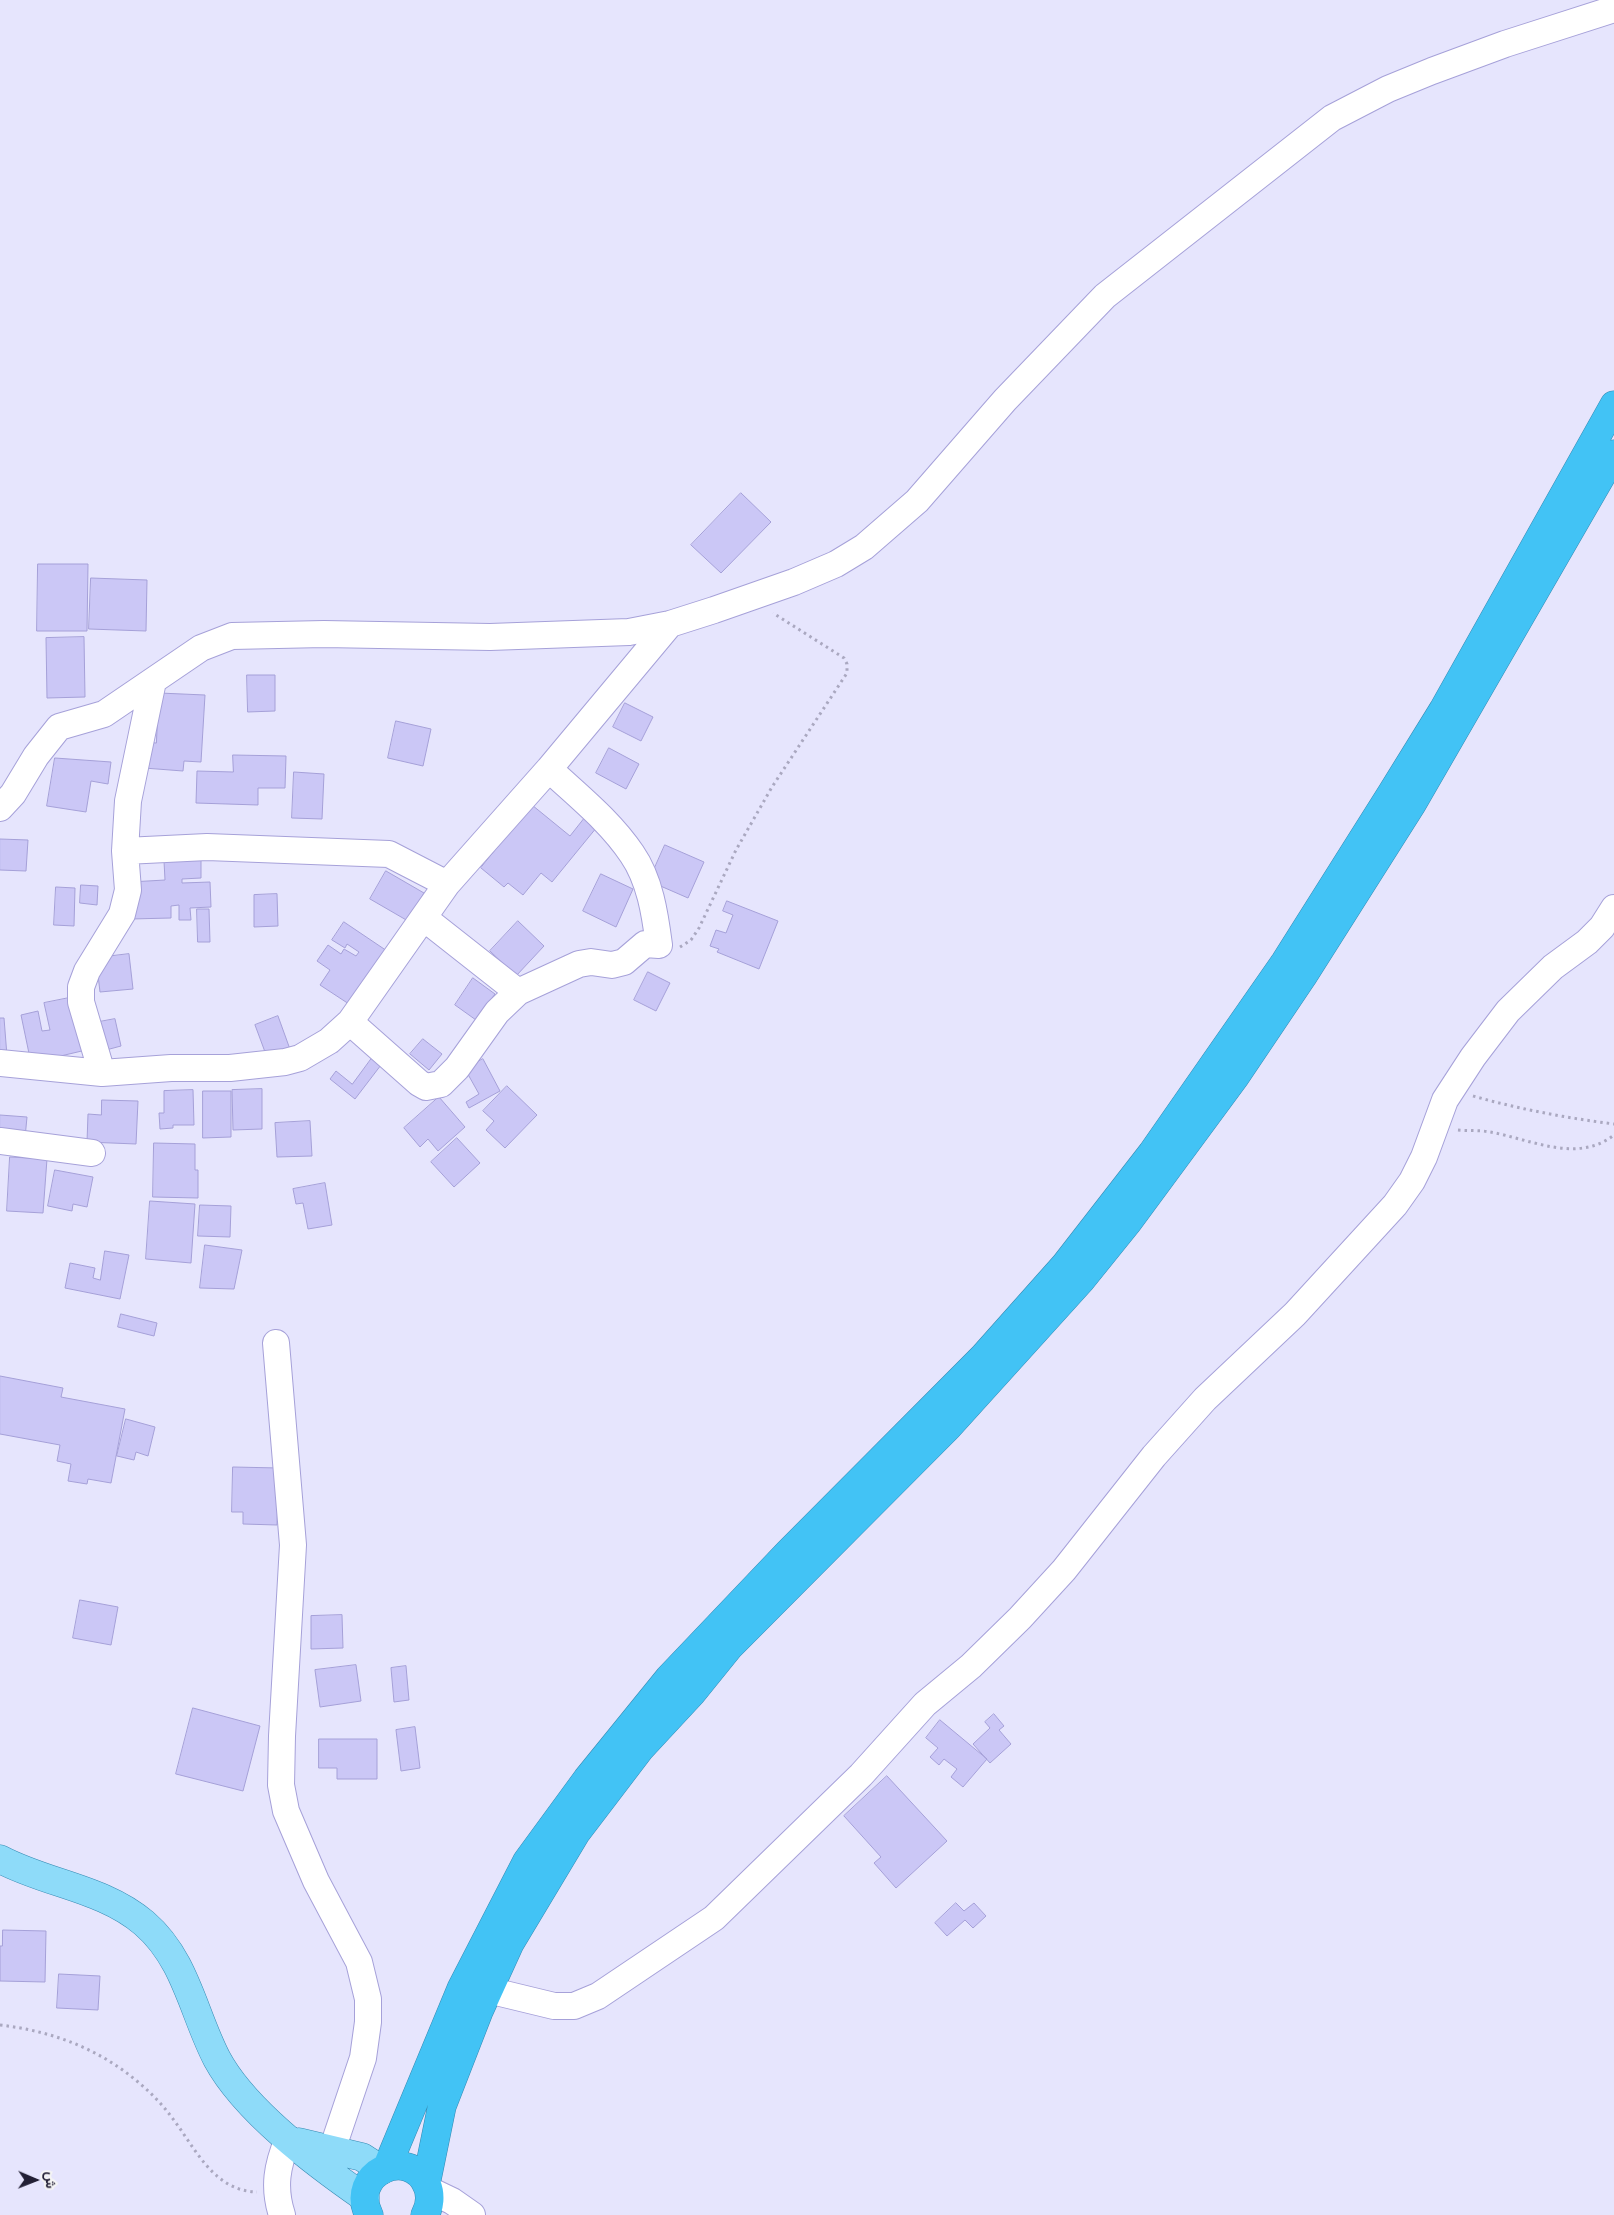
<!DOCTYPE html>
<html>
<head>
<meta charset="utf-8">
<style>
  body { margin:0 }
  #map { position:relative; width:1614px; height:2215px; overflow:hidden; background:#e6e5fd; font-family:"Sofia Sans Condensed",Vazirmatn,sans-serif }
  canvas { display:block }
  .north { position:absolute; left:10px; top:2155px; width:50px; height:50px; -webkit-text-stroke:4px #f5f5f5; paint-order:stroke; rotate:91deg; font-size:14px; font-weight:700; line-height:20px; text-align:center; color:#221f35 }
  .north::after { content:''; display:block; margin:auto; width:18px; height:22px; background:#221f35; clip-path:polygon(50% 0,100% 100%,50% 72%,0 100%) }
</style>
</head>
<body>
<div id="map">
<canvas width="1614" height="2215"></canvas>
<div class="north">ش</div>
</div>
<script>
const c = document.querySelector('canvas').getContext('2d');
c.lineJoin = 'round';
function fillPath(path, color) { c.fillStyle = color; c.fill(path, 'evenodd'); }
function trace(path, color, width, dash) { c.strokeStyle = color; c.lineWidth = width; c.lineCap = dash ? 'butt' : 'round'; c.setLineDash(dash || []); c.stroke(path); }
const building = new Path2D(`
  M741 493 771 522 721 573 691 545Z
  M38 564H88L87 631H37Z
  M91 578 147 580 146 631 89 629Z
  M84 637 85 697 47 698 46 638Z
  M247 675H275V711L248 712Z
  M159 693 205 695 201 762 184 761 183 771 144 768 146 742 156 743Z
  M625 703 653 717 641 741 613 727Z
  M396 721 431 729 423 766 388 758Z
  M609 748 639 764 626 789 596 773Z
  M233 755 286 756 285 788H258V805L196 803 197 771 233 772Z
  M55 758 111 762 108 784 91 781 86 812 47 806Z
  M294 772 324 774 322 819 292 818Z
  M532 805 570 836 585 817 597 827 552 882 541 873 523 895 508 883 504 887 481 868Z
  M0 839 28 840 26 871 0 870Z
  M665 845 704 862 688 898 649 881Z
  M201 859V878L182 879V883L210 882 211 907 190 908 191 920H179V905L171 906V918L131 919 130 882 165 880 164 861Z
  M386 871 424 893 408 921 370 899Z
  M601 874 633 889 616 927 583 911Z
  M81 885 98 886 97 905 80 903Z
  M56 887 75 888 74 926 54 925Z
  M277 894 278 926 254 927V895Z
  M727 901 778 921 759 969 717 952 719 949 710 946 716 930 726 933 733 915 723 911Z
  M197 909H209L210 942H198Z
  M518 921 544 946 516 976 490 951Z
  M344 922 393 955 352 1006 320 985 330 970 317 961 328 945 341 954 344 949 356 956 359 952 347 944 345 948 332 940Z
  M129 954 133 989 100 992 96 958Z
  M648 972 670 983 656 1011 634 1000Z
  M473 978 495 994 476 1020 455 1005Z
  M74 997 86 1050 31 1063 21 1015 38 1011 42 1031 50 1030 44 1003Z
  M278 1016 291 1052 268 1060 255 1025Z
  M0 1018H4L7 1056H0Z
  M115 1019 121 1046 106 1050 99 1022Z
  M423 1039 442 1054 429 1070 410 1054Z
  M372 1058 381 1065 355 1099 330 1079 336 1071 352 1084Z
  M483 1059 500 1091 469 1108 466 1102 479 1094 465 1069Z
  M507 1086 537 1115 505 1148 486 1130 494 1121 483 1111Z
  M262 1089V1129L233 1130 232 1090Z
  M193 1090 194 1125H173V1128L160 1129 159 1113H164V1091Z
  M203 1091H231V1137L203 1138Z
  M439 1097 465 1127 438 1151 428 1139 420 1147 404 1128Z
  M102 1100 138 1101 136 1144 87 1142 88 1114 101 1115Z
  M0 1115 27 1117 25 1138 0 1137Z
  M310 1121 312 1156 277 1157 275 1123Z
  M457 1138 480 1163 454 1187 431 1162Z
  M154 1143 195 1144V1170H198V1198L153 1197Z
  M10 1157 47 1159 43 1213 7 1211Z
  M55 1170 93 1177 87 1207 73 1204 72 1211 48 1206Z
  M325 1183 332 1225 308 1229 303 1203 296 1204 293 1189Z
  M150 1201 195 1204 191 1263 146 1259Z
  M200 1205 231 1206 230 1237 198 1236Z
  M205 1245 242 1250 234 1289 200 1288Z
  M105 1251 129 1255 120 1299 65 1288 70 1263 95 1268 93 1278 100 1280Z
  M121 1314 157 1323 154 1336 118 1327Z
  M0 1376 63 1388 61 1397 125 1409 111 1483 88 1479 87 1484 68 1481 71 1464 57 1461 60 1445 0 1434Z
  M126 1419 155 1427 148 1456 136 1452 134 1460 117 1456Z
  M233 1467 279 1468 277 1525 243 1524V1512H232Z
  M80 1600 118 1607 111 1645 73 1638Z
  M342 1615 343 1648 311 1649V1616Z
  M356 1665 361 1701 320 1707 315 1670Z
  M406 1666 409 1700 394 1702 391 1668Z
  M193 1708 260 1726 243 1791 176 1774Z
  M994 1714 1004 1726 999 1730 1011 1744 990 1763 973 1744 990 1728 985 1722Z
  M940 1720 987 1759 963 1787 951 1777 957 1769 944 1759 939 1765 930 1757 938 1748 926 1738Z
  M415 1727 420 1768 401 1771 396 1730Z
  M319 1739H377V1779H337V1768H319Z
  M887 1776 947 1841 896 1888 874 1863 881 1857 844 1816Z
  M956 1903 964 1911 974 1903 986 1916 973 1928 965 1920 947 1936 935 1923Z
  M3 1930 46 1931 45 1982 0 1981V1946H2Z
  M59 1974 100 1976 98 2010 57 2008Z`);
const path = new Path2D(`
  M680 947 691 940 699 928 736 850 772 787 847 673V664L844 658 773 613
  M1473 1096C1519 1109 1566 1118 1614 1124
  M1458 1130C1469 1131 1480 1130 1490 1132 1530 1139 1577 1164 1614 1135
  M0 2025C51 2031 98 2048 138 2082 150 2092 161 2103 170 2115 194 2145 212 2191 257 2192`);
const minor = new Path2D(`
  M0 808 13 794 36 756 59 727 104 714 201 648 232 636 324 634 490 637 629 632 670 624 714 610 794 582 836 564 864 547 917 501 1005 400 1105 296 1332 118 1388 89 1432 71 1505 44 1614 9
  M125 851 207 847 389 854 447 884
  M424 918 518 992
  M350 1022 419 1083 426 1087 441 1084 457 1068 497 1012 518 992 579 964 591 962 612 965 624 962 645 944 659 945C655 914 650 880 632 854 610 821 578 796 549 769
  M0 1063 102 1073 171 1068H230L285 1062 300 1058 329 1041 350 1022 447 884 549 769 670 624
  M102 1073 81 1002V987L87 971 122 914 128 890 125 851 128 801 153 681
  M0 1141 92 1153
  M276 1343 293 1545 282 1736 281 1785 286 1811 316 1881 359 1962 368 1999V2022L363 2058 332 2150
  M488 1990 554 2006H574L598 1996 714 1918 861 1775 925 1704 971 1666 1020 1618 1064 1570 1154 1456 1205 1399 1295 1314 1395 1205 1412 1181 1424 1157 1445 1100 1473 1057 1508 1011 1553 967 1587 942 1602 927 1614 908
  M429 2190 452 2201 472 2215
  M282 2215C273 2187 277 2166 288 2139`);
const major = new Path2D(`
  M0 1859C47 1884 103 1888 144 1923 186 1959 193 2013 217 2059 245 2111 316 2164 365 2198
  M299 2142 362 2157 382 2170`);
const highway = new Path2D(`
  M387 2167 461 1989 527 1861 587 1779 669 1678 788 1553 984 1356 1065 1265 1152 1153 1285 962 1391 794 1443 710 1614 405
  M426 2184 442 2106 479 2011 510 1943 576 1833 640 1749 692 1693 730 1646 948 1427 1082 1279 1128 1222 1235 1077 1303 976 1412 804 1614 454
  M369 2215C348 2174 408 2145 427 2185 431 2195 430 2206 425 2215`);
fillPath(building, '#cbc7f6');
trace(building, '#a5a0d8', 1);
trace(minor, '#a6a1d9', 28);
trace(major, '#378ab2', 29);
trace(highway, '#378ab2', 29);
trace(path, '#aaa8c0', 3, [2.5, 4]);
trace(minor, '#fff', 26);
trace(major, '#8edbf9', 28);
trace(highway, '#42c3f5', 28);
</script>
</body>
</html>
